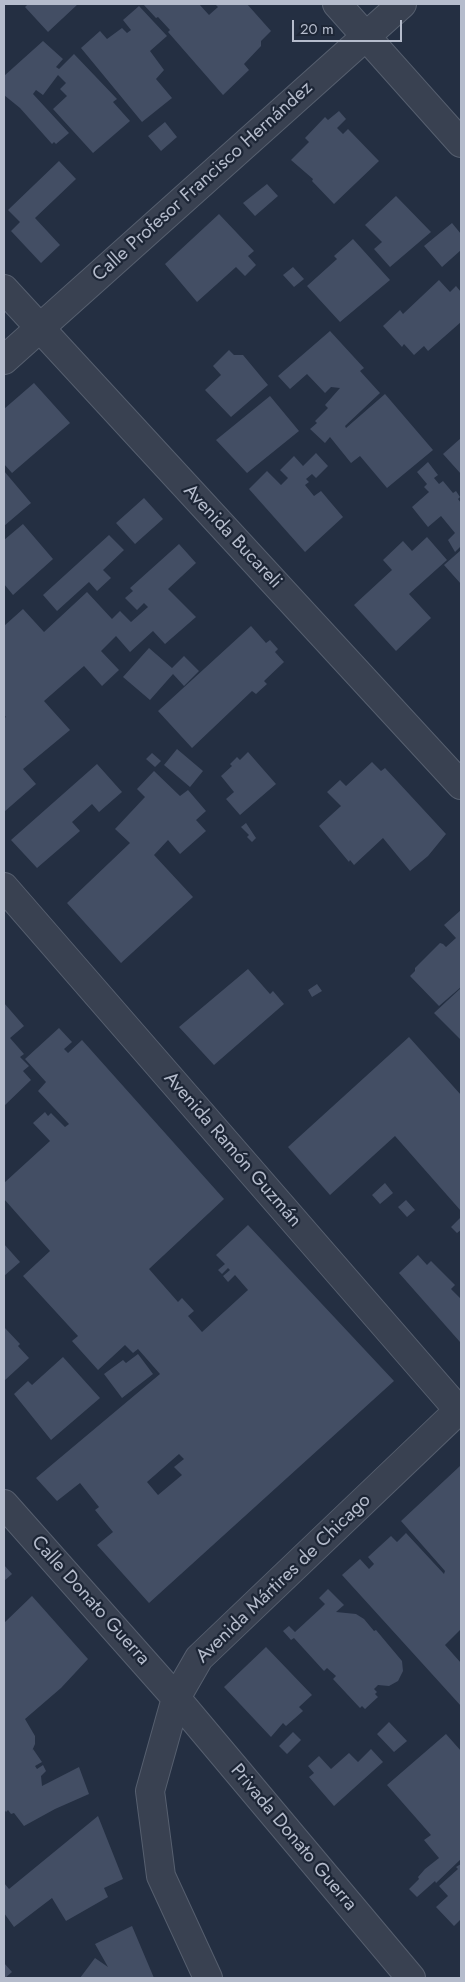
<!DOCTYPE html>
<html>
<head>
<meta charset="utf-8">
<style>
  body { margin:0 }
  #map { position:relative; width:465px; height:1982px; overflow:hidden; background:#242f42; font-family:Jost,sans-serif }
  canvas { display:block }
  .frame { position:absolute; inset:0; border:5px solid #b5bccc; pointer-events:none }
  .scale { position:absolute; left:292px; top:20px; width:110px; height:22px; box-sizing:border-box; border:2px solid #b5bccc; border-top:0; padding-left:6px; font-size:15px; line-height:18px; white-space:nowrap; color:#b5bccc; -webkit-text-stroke:4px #1d2636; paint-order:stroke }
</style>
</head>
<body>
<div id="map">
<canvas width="465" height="1982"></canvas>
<div class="frame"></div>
<div class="scale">20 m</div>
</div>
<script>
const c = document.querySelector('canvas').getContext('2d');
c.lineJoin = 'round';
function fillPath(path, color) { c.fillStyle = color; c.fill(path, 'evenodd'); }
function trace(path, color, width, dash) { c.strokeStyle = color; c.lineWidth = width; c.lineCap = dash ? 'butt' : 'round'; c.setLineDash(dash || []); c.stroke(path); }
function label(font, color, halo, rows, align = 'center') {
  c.font = font + ' Jost,sans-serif'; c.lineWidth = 4.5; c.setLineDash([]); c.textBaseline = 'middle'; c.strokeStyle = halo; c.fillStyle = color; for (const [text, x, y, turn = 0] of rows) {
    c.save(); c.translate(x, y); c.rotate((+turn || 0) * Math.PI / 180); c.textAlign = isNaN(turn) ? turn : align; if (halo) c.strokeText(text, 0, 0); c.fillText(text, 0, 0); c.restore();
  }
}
const building = new Path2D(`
  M28 4H78L48 32 25 7Z
  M143 4H199L209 15 218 7 215 4H247L271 31 261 41V46L244 64 249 70 223 95 168 32 170 30 158 17 156 18Z
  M139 6 167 36 150 51 164 70 156 79 172 98 142 122 81 48 100 31 107 39 122 28 127 33 131 30 123 20Z
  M43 41 63 59 56 67 59 69 74 54 117 99 113 102 130 121 93 153 53 109 67 96 60 89 66 83 58 75 43 95 36 90 33 94 69 133 56 144 54 142 52 144 20 108 4 95V76Z
  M339 111 346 119 337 128 343 134 348 129 379 161 334 204 312 181 313 179 291 160 309 142 305 138 325 117 328 120Z
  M165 122 177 137 161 151 148 136Z
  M59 161 76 179 35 218 60 245 41 263 11 231 20 222 8 210Z
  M267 184 278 196 255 216 243 203Z
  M396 196 431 232 390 267 374 249 382 242 365 225Z
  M219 214 254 251 248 256 256 265 245 276 236 267 197 302 165 264Z
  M452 223 461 234V250L442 267 424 246Z
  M353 239 390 280 340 322 307 286 337 259 334 256Z
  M293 267 304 279 294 287 283 275Z
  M439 280 450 292 456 286 461 292V322L428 351 424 346 414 355 404 344 402 347 383 326 400 310 403 314Z
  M330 331 364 368 360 371 380 393 345 426 346 428 385 394 433 450 387 488 360 456 351 463 330 437 325 443 310 429 317 423 315 421 328 408 325 405 340 388 331 387 325 393 307 374 290 389 278 376Z
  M229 350 234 355H243L268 385 231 417 205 390 221 375 213 366Z
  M34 383 70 423 12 473 4 464V409Z
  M270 396 299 431 247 473 216 440Z
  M461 438V474L443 454Z
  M316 453 328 466 316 478 312 474 306 479 309 482 305 485 314 496 321 491 343 517 305 552 249 489 267 471 281 485 288 478 280 470 294 456 303 466Z
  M428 462 438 475 434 478 439 484 443 481 453 493 456 491 460 497 458 499 461 503V546L455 552 448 540 455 533 441 516 428 527 412 507 429 492 424 487 427 484 417 472Z
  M4 471 31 503 4 526Z
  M144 498 163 519 135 544 116 523Z
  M23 524 53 559 13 595 4 584V540Z
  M109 535 124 550 103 570 111 578 97 591 89 582 57 611 43 595Z
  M427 537 447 560 409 594 431 618 396 651 354 605 392 570 383 560 403 541 412 551Z
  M179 544 196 563 168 589 196 617 165 644 153 631 130 652 116 636 101 651 119 670 102 686 84 666 44 701 70 730 23 769 36 784 4 812V718L6 717 4 715V626L23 609 44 632 87 592 112 619 120 611 131 622 148 607 144 603 137 610 125 598 133 591 130 588Z
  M461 550V584L444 565Z
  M251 626 266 643 270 640 278 649 275 652 284 662 264 681 267 684 256 694 252 691 192 748 158 711Z
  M149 648 172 668 184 656 199 671 184 686 173 674 150 700 123 677Z
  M177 749 203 771 190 787 164 765Z
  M248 752 276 784 240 815 226 799 234 792 221 776 232 766 230 764 237 757 240 760Z
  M152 753 161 761 155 767 146 759Z
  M372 762 381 771 385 768 446 834 428 856 410 871 383 838 354 865 350 860 349 862 319 826 341 806 327 792 340 780 346 786Z
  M97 764 122 792 99 812 92 804 72 822 80 831 37 868 11 840Z
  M154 771 180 796 188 790 206 811 196 820 206 831 180 854 168 840 154 855 193 897 121 963 67 903 130 843 115 829 145 797 137 789Z
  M246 823 256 838 252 842 247 837 249 835 241 827Z
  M461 910V987L439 1006 410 976 415 971V968L440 943 443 944 446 947 456 938 444 925Z
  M248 969 270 994 273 991 284 1004 214 1065 179 1027Z
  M317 984 322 991 312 997 308 990Z
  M461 988V1040L434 1013Z
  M4 1003 24 1026 10 1038 24 1054 20 1057 29 1066 23 1071 31 1080 4 1106Z
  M59 1028 72 1042 64 1049 68 1053 82 1040 224 1199 149 1269 178 1302 182 1298 194 1311 188 1316 202 1332 248 1290 235 1275 228 1282 223 1276 230 1270 228 1268 222 1274 218 1270 225 1264 216 1255 248 1225 394 1381 149 1603 97 1545 113 1532 95 1510 99 1507 80 1483 57 1501 36 1478 160 1374 138 1349 133 1353 125 1345 98 1370 72 1341 78 1336 23 1276 50 1251 4 1199V1183L50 1141 33 1123 45 1112 48 1116 51 1113 65 1127 69 1124 38 1091 46 1082 25 1059ZM179 1454 184 1459 174 1467 182 1475 158 1495 147 1482Z
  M409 1037 461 1095V1211L395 1136 330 1195 288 1147Z
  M385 1183 393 1193 380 1204 372 1195Z
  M406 1200 415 1210 407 1217 398 1207Z
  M461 1217V1230L457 1233 451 1227Z
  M4 1244 20 1262 4 1276Z
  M418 1255 427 1265 431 1261 455 1285 451 1289 461 1299V1340L460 1342 399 1273Z
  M4 1327 20 1344 18 1346 29 1358 4 1381Z
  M138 1354 153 1374 122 1398 104 1374 123 1360 126 1363Z
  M63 1357 100 1398 51 1440 14 1394 28 1381 32 1385Z
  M460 1466 461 1629 445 1645 461 1663V1706L342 1575 360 1559 369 1569 374 1564 368 1557 391 1536 397 1542 406 1533 444 1574 445 1571 401 1521Z
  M4 1565 12 1574 4 1581Z
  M328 1589 344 1605 336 1612 356 1614 364 1619 374 1631 376 1630 402 1661 403 1671 398 1681 389 1686 378 1685 374 1689 377 1692 375 1694 378 1697 365 1709 362 1706 360 1708 333 1679 336 1676 327 1668 324 1671 294 1638 291 1640 283 1631 289 1626 295 1632 320 1609 325 1604 319 1598Z
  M32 1596 88 1659 61 1688 25 1719 35 1736V1744L32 1751 33 1749 42 1762 35 1766 37 1769 43 1765 46 1771 41 1776 42 1786 79 1767 89 1794 55 1809 24 1826 14 1813 11 1814 8 1810 6 1812 4 1809V1623Z
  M266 1647 312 1695 299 1707 303 1711 286 1726 283 1723 271 1737 224 1687Z
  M389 1722 407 1741 394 1752 377 1734Z
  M293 1732 301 1740 287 1754 279 1746Z
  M446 1734 461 1751V1798L460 1799 461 1801V1859L436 1883 435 1881 417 1897 409 1889 419 1879 418 1877 425 1869 439 1858 424 1840 431 1835 387 1785Z
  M371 1749 383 1762 334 1806 309 1777 314 1773 308 1766 319 1756 331 1769 349 1753 358 1762Z
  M98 1816 123 1879 104 1888 108 1897 66 1921 52 1898 14 1927 4 1913V1883L9 1889Z
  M461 1864V1919L454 1926 436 1907 448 1896 439 1886 458 1869 456 1867Z
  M132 1926 154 1978H80L95 1958 108 1967 95 1944Z
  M4 1963 12 1972 5 1978H4Z`);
const minor = new Path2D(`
  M337 4 461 143
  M4 289 461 785
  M4 360 402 4
  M4 887 461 1413
  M4 1504 176 1698 411 1978
  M208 1978 161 1876 150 1791 176 1698 199 1658 461 1408`);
const streetNames = [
  ["Calle Profesor Francisco Hernández",203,182,-42],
  ["Avenida Bucareli",232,537,47],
  ["Avenida Ramón Guzmán",232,1150,49],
  ["Avenida Mártires de Chicago",284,1579,-44],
  ["Calle Donato Guerra",90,1601,48],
  ["Privada Donato Guerra",293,1838,50]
];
fillPath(building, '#434e64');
trace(minor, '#565f6f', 30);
trace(minor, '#394151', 28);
label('19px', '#b5bccc', '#1d2636', streetNames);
</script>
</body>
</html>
